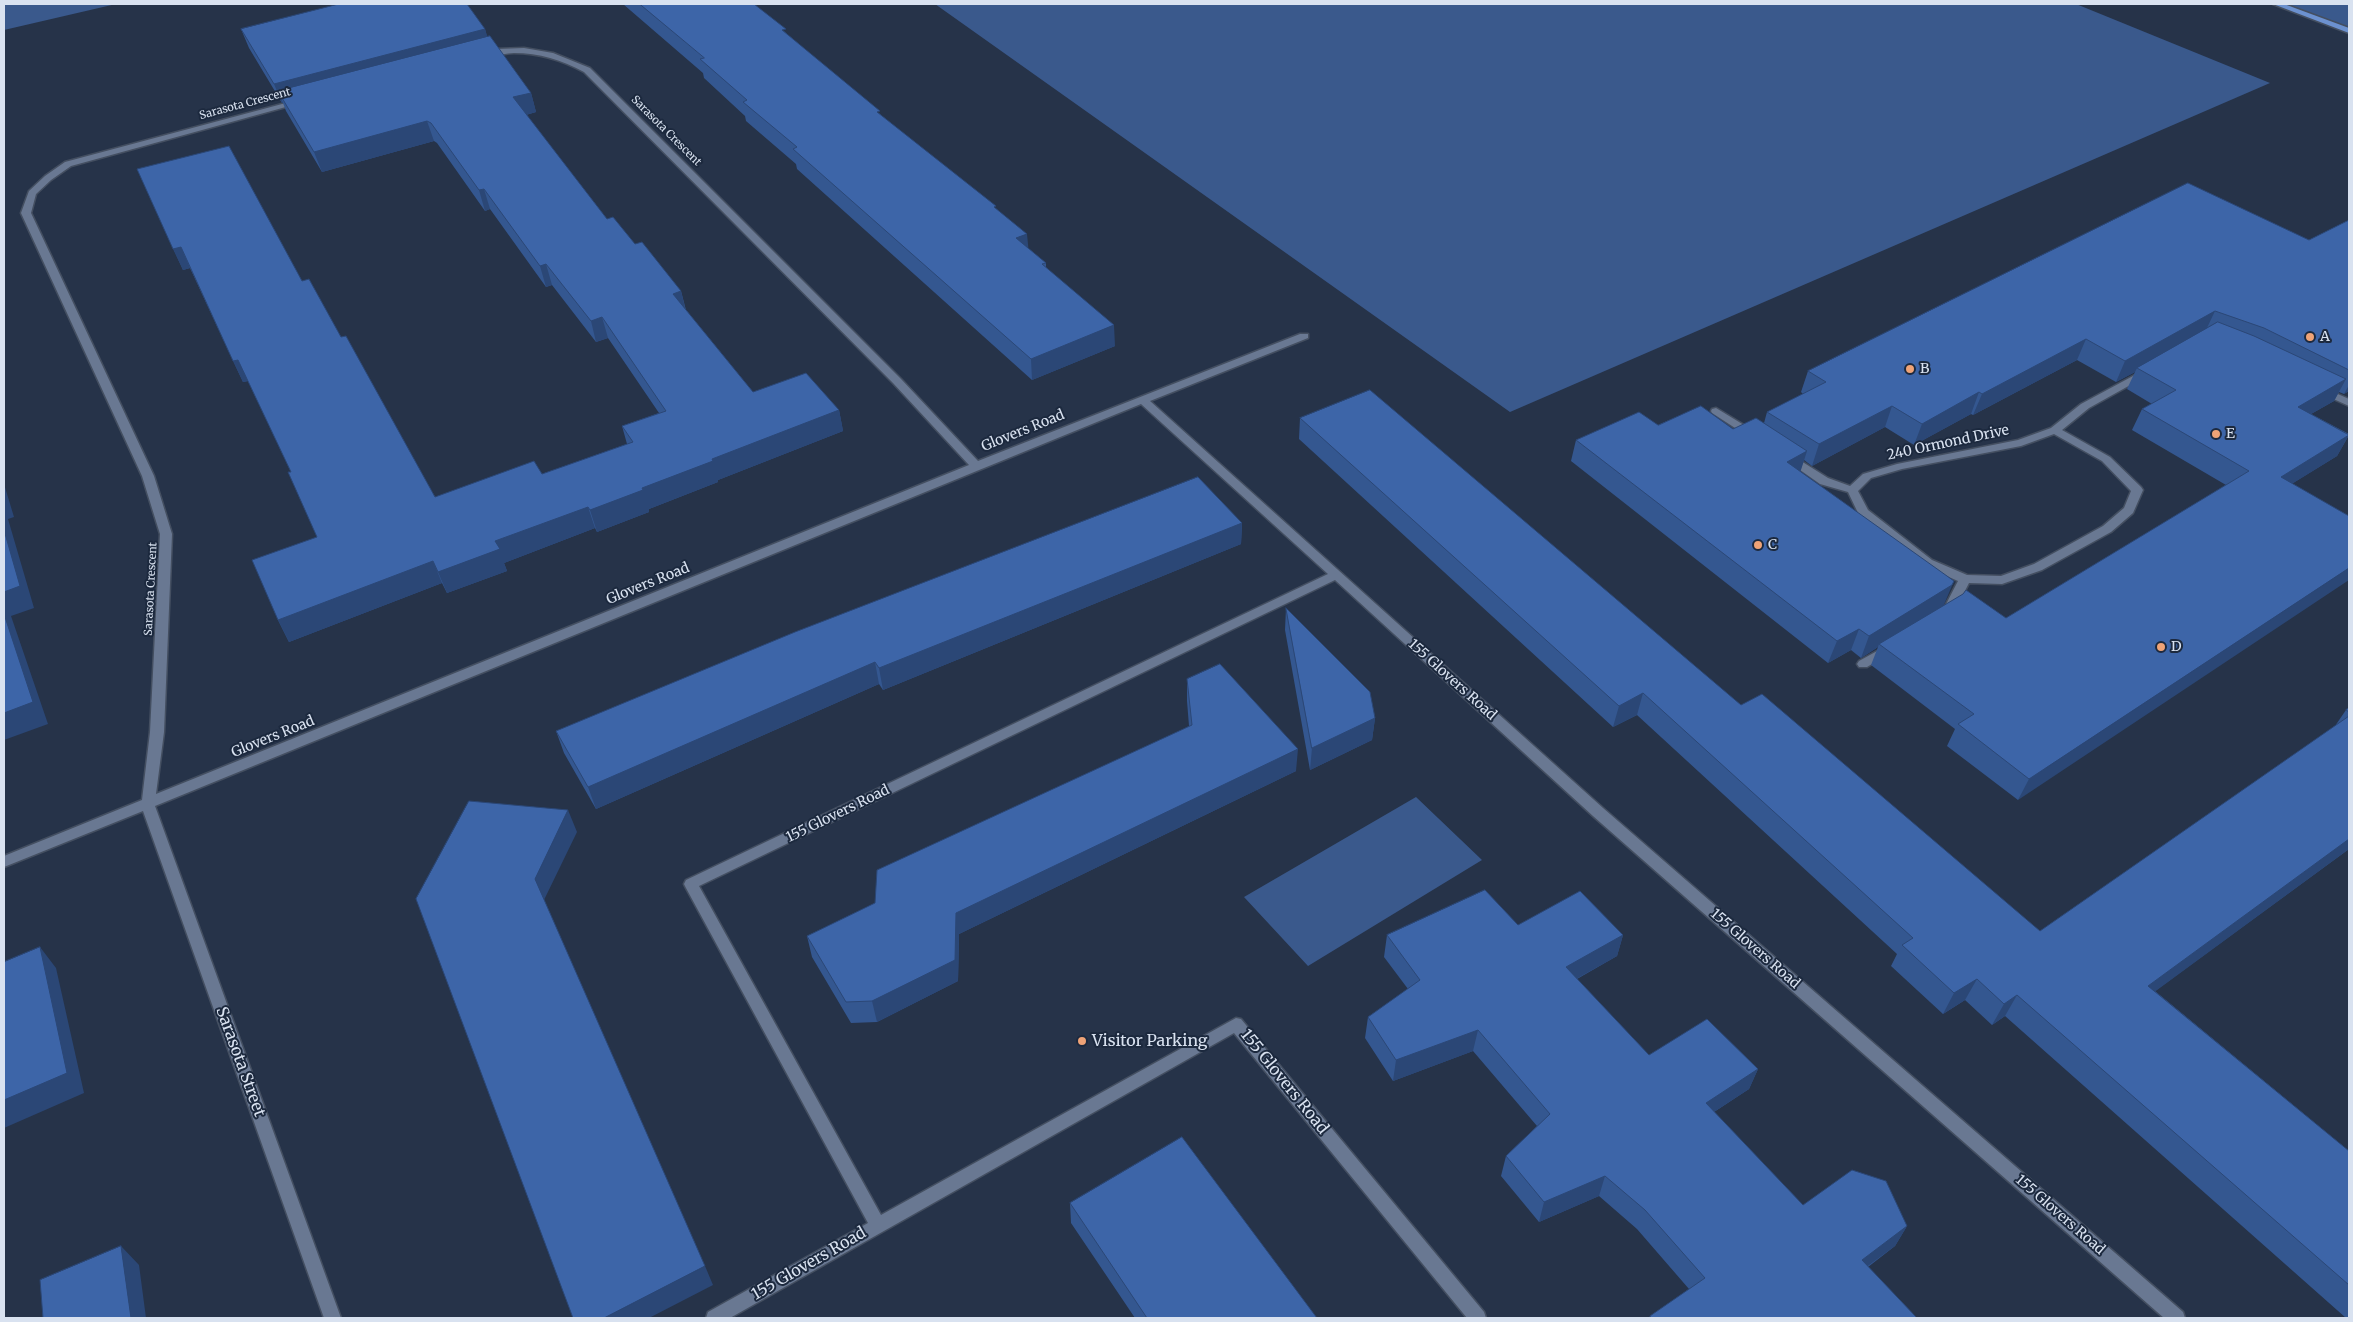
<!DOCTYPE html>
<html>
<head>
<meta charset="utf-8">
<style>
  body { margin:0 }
  #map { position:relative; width:2353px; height:1322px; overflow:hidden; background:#263349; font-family:Merriweather,serif }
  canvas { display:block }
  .frame { position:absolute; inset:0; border:5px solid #d9e2f0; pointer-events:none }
</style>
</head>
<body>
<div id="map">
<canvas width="2353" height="1322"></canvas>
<div class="frame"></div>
</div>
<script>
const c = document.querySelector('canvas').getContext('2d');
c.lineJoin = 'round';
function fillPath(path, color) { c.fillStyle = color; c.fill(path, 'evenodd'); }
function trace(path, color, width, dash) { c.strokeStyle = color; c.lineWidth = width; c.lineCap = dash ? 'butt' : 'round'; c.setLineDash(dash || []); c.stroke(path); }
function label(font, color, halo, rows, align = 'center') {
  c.font = font + ' Merriweather,serif'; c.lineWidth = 4; c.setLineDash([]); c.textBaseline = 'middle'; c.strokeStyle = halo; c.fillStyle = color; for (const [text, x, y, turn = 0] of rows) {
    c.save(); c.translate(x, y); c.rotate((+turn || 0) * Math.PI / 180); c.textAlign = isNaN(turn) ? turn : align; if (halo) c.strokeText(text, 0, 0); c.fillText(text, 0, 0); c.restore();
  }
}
const green = new Path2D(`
  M4 4H116L4 30Z
  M935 4H2076L2270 83 1510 412Z
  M2277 4H2349V31Z
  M1416 797 1482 860 1308 966 1244 897Z`);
const minor = new Path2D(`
  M524 48 553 53 590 68 901 379 978 461 1300 334H1308V338L1150 401 1603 808 2183 1312 2185 1318H2164L1593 816 1335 580 699 886 881 1215 1236 1018 1241 1019 1484 1312 1486 1318H1467L1234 1033 730 1318H706L708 1312 868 1223 686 888 684 884 686 880 1328 574 1141 404 155 806 341 1318H324L143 811 4 867V856L142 800 150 732 160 534 142 476 21 213 29 191 45 176 65 162 297 100 304 102 71 166 51 180 36 194 31 213 154 476 172 534 164 732 156 794 969 465 893 383 584 72C562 60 539 53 514 53 504 53 487 59 480 54L497 49Z
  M2146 369 2151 372 2150 374 2089 408 2062 430 2110 457 2141 487 2143 490 2133 513 2111 532 2042 570 2002 584 1969 583 1953 614 1945 617 1939 613 1944 608 1958 581 1924 566 1859 515 1848 492 1820 484 1783 458 1789 455 1793 456 1828 478 1850 486 1863 474 1897 464 2018 440 2051 428 2081 404ZM2054 434 2102 461 2131 491 2124 508 2103 526 2034 564 2001 576 1967 575 1932 560 1868 510 1858 491 1871 478 1902 469 2021 446Z
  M2322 387 2349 399V406L2318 392 2317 390Z
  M1716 408 1757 433 1758 435 1757 437H1749L1712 413 1711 411 1712 409Z
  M1888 645 1892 646 1894 649 1892 652 1867 667H1859L1857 664 1859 661Z`);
const major = new Path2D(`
  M2273 4H2284L2349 28V33Z`);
const wall = new Path2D(`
  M623 4H754L786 33 881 115 997 210 1028 248 1046 263V268L1115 346 1032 380 797 169 796 164 746 121 745 116 704 78 703 73Z
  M241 29H485L487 37 531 93 536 112 526 115 607 219 635 244 681 291 686 310 753 392 839 410 843 431 718 480V482L649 509V512L597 532 595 528 504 563 507 571 447 593 442 583 289 642 278 620 317 537 291 472 248 381 243 382 190 268 183 270 137 169 302 281 341 337 435 497 542 474 627 444 622 426 659 413 608 338 596 342 552 285 546 287 490 209 485 211 437 143 434 141 322 172 286 111 283 103H282L249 48Z
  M2349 220V391L2344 394 2339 392 2334 401 2311 414 2349 434V435L2337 456 2293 483 2018 800 1947 746 1955 729 1871 665 1878 647 1861 658 1851 650 1828 663 1571 461 1576 440 1658 425 1733 429 1764 423 1767 412 1803 394 1801 392 1808 371 2309 240ZM2077 360 2116 382 2135 372 2127 389 2152 404 2142 409 2132 430 2226 485 2006 618 1943 606 1800 471 1804 460 1812 466 1885 427 1914 445 1971 414 1973 415Z
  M1300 418 1741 705 2040 931 2335 726 2346 710 2349 708V849L2155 991 2349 1151V1318H2346L2005 1016 1992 1025 1965 1000 1943 1014 1891 966 1897 954 1637 715 1613 727 1299 439Z
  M1242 523 1241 544 883 690 879 684 596 809 564 753 556 731Z
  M1286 608 1375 718 1372 740 1310 770 1285 630Z
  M1187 679 1296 771 959 934 958 981 877 1022 851 1023 812 957 807 936 875 903 1189 726 1187 701Z
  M1518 925 1623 935 1617 956 1577 979 1649 1055 1758 1069 1749 1089 1714 1112 1803 1205 1907 1226 1895 1246 1868 1267 1917 1318H1649L1650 1316 1689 1289 1637 1229 1599 1196 1539 1222 1501 1176 1506 1156 1537 1126 1473 1051 1393 1081 1365 1038 1368 1017 1408 989 1384 957 1387 935Z
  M1070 1203 1317 1318H1135L1071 1223Z`);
const shadedWall = new Path2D(`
  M485 29 491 48 278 91 283 103H282L274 84Z
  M531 93 536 112 518 117 513 97Z
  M427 121 434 141 322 172 314 152Z
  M484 189 490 209 485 211 479 190Z
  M1027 234 1029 254 1016 238Z
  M181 247 190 268 183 270 173 249Z
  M546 264 552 285 546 287 540 266Z
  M681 291 686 312 673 294Z
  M2215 311 2205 332 2137 368 2135 372 2116 382 2125 361Z
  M602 317 608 338 596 342 591 321Z
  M1114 325 1115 346 1032 380 1031 359Z
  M2086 339 2077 360 1973 415 1982 394Z
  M238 360 248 381 243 382 233 361Z
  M2346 379 2334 401 2286 428 2298 407Z
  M2349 385V391L2344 394Z
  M1979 392 1971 414 1914 445 1922 424Z
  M1892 406 1885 427 1812 466 1819 444Z
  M839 410 843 431 718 480V482L649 509V512L597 532 590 510 712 459Z
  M2349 435 2337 456 2269 498 2281 477Z
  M1807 451 1800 473 1787 462Z
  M4 484 14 517 8 519 34 608 11 616 48 724 4 740Z
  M588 507 595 528 504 563 507 571 447 593 438 572 495 541Z
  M1242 523 1241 544 883 690 879 668Z
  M433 561 442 583 289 642 278 620Z
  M2349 568V580L2018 800 2029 779Z
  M1954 581 1943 607 1879 644 1878 647 1861 658 1869 636Z
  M1859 629 1851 650 1828 663 1837 641Z
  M875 662 879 684 596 809 588 787Z
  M1643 693 1637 715 1613 727 1619 706Z
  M1375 718 1372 740 1310 770 1312 748Z
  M1298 749 1296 771 959 934 958 981 877 1022 872 1001 956 913Z
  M568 810 577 832 544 900 535 879Z
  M2349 839V849L2134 1007 2148 986Z
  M1623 935 1617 956 1560 988 1566 967Z
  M40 947 56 968 84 1093 4 1128V1100Z
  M1977 979 1965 1000 1943 1014 1954 993Z
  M2017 995 2005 1016 1992 1025 2004 1004Z
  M1478 1030 1473 1051 1393 1081 1396 1060Z
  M1758 1069 1749 1089 1697 1123 1706 1103Z
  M1605 1176 1599 1196 1539 1222 1544 1202Z
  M1907 1226 1895 1246 1850 1279 1862 1260Z
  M121 1246 139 1265 146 1318H131Z
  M705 1266 713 1285 649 1318H604Z`);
const building = new Path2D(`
  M339 4H467L485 29 274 84 241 29Z
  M640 4H754L786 29 782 30 880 111 877 112 996 206 994 207 1027 234 1016 238 1046 263 1042 264 1114 325 1031 359 793 149 797 147 743 102 747 100 700 59 704 58Z
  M490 36 531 93 513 97 607 219 613 217 635 244 642 242 681 291 673 294 753 392 806 373 839 410 712 459 713 461 642 488 643 490 590 510 588 507 495 541 500 549 438 572 433 561 278 620 252 560 317 537 288 472H291L238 360 233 361 181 247 173 249 137 169 229 146 302 281 309 279 341 337 346 336 435 497 534 461 542 474 633 442 622 426 666 411 602 317 591 321 546 264 540 266 484 189 479 190 431 123 427 121 314 152 278 91Z
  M2188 183 2309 240 2349 220V370L2264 328 2215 311 2125 361 2086 339 1982 394 1979 392 1922 424 1892 406 1819 444 1767 412 1826 382 1808 371Z
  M2218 322 2254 336 2346 379 2298 407 2349 435 2281 477 2349 516V568L2029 779 1958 724 1974 714 1879 644 1963 594 1966 590 2006 618 2249 471 2142 409 2176 390 2137 368Z
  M1370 390 1741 705 1762 694 2040 931 2349 716V839L2148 986 2349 1151V1285L2017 995 2004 1004 1977 979 1954 993 1902 945 1913 938 1643 693 1619 706 1300 418Z
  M1701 406 1733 429 1756 418 1807 451 1787 462 1954 581 1952 585 1869 636 1859 629 1837 641 1576 440 1639 412 1658 425Z
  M1198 477 1242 523 879 668 875 662 588 787 556 731 795 632Z
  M4 530 20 586 4 592Z
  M1286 608 1370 692 1375 718 1312 748Z
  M4 614 33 702 4 713Z
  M1220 664 1298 749 956 913 955 960 872 1001 846 1002 807 936 875 903 877 870 1192 725 1187 679Z
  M2349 708V712L2346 710Z
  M469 801 568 810 535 879 705 1266 604 1318H573L416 899Z
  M1485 890 1518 925 1580 891 1623 935 1566 967 1649 1055 1707 1019 1758 1069 1706 1103 1803 1205 1852 1170 1886 1181 1907 1226 1862 1260 1917 1318H1651L1650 1316 1705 1278 1645 1210 1605 1176 1544 1202 1506 1156 1550 1114 1478 1030 1396 1060 1368 1017 1420 980 1387 935Z
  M40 947 67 1073 4 1100V962Z
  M1182 1137 1317 1318H1147L1070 1203Z
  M121 1246 131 1318H43L40 1280Z`);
const markers = [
  [2310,337,5,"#efa377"],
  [1910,369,5,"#efa377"],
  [2216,434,5,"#efa377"],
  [1758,545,5,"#efa377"],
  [2161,647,5,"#efa377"],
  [1082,1041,5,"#efa377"]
];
const farStreetnames = [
  ["Sarasota Crescent",245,104,-15],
  ["Sarasota Crescent",666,131,45],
  ["Sarasota Crescent",151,589,-87]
];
const poiNames = [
  ["A",2320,337],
  ["B",1920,369],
  ["E",2226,434],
  ["C",1768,545],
  ["D",2171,647]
];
const streetNames = [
  ["Glovers Road",1023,431,-22],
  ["240 Ormond Drive",1948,443,-12],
  ["Glovers Road",648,584,-22],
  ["155 Glovers Road",1452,680,42],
  ["Glovers Road",273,737,-22],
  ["155 Glovers Road",838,814,-26],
  ["155 Glovers Road",1755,949,41],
  ["155 Glovers Road",2060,1215,41]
];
const nearPoinames = [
  ["Visitor Parking",1092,1041]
];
const nearStreetnames = [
  ["Sarasota Street",240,1062,70],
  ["155 Glovers Road",1284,1082,51],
  ["155 Glovers Road",809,1264,-30]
];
fillPath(green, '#3a598c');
trace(minor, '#444f61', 3);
trace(major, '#444f61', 3);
fillPath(minor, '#697892');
fillPath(major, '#6c91cf');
fillPath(wall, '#345790');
fillPath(shadedWall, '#2b4776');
fillPath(building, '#3d65a8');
trace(building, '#2b4776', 1);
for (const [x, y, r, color] of markers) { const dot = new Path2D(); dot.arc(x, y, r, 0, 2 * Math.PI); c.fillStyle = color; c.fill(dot); trace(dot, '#1c293e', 2); }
label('11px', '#d9e2f0', '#1c293e', farStreetnames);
label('14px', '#d9e2f0', '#1c293e', poiNames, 'left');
label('14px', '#d9e2f0', '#1c293e', streetNames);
label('16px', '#d9e2f0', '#1c293e', nearPoinames, 'left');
label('16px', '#d9e2f0', '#1c293e', nearStreetnames);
</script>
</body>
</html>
